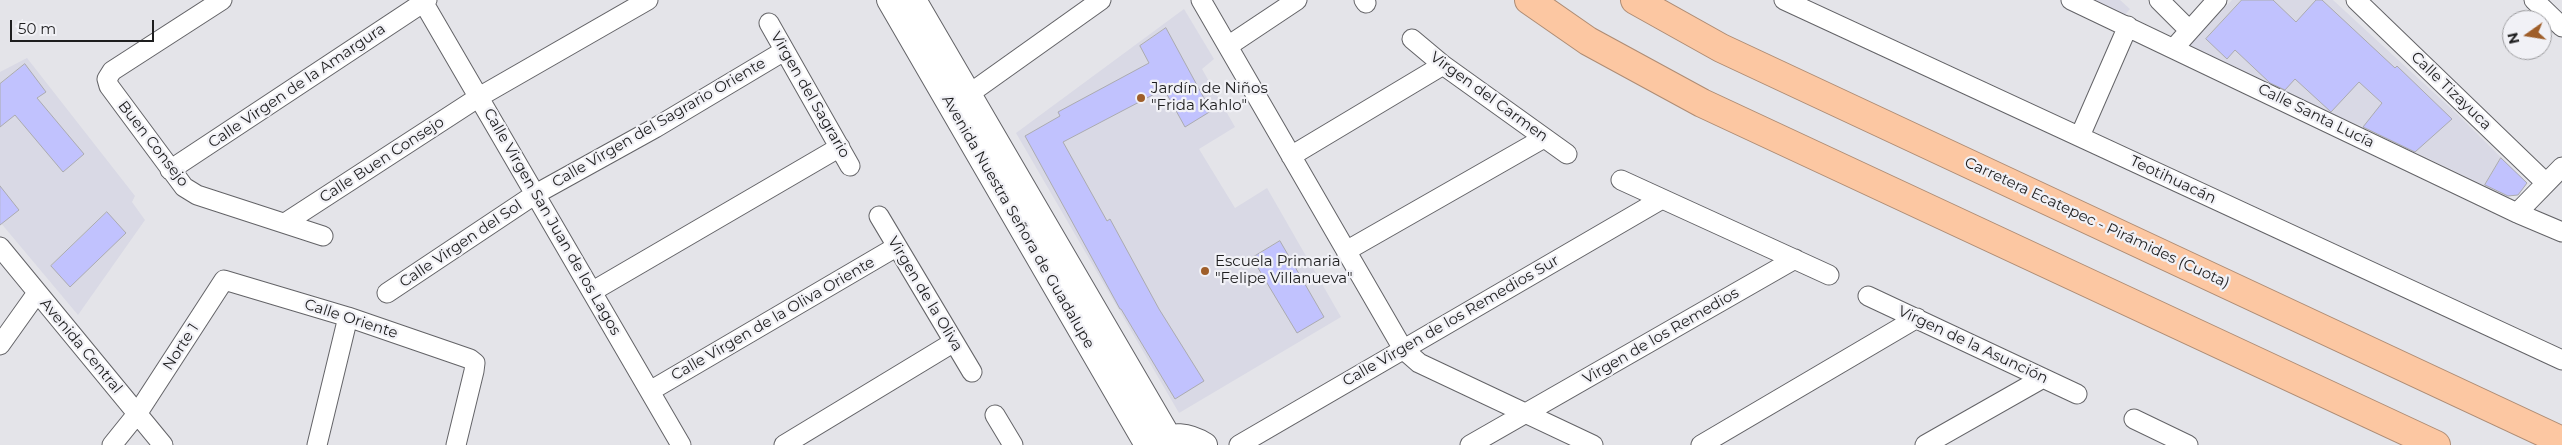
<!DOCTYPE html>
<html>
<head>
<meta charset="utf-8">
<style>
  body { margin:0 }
  #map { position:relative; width:2562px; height:445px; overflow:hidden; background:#e4e4e9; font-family:Montserrat,sans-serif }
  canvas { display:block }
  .north { position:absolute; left:2502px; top:10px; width:50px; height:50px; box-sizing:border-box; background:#f1f1f6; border:1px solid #9d9da0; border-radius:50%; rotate:257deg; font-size:14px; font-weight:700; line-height:20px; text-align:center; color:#1e1e1f }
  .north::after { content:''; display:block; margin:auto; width:18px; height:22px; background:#9f5e29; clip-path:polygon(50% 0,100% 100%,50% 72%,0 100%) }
  .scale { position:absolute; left:10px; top:20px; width:144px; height:22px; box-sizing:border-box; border:2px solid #1e1e1f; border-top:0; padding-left:6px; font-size:15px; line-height:18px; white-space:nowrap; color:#1e1e1f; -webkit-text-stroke:4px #f1f1f6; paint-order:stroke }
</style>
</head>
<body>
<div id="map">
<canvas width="2562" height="445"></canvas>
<div class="north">N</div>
<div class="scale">50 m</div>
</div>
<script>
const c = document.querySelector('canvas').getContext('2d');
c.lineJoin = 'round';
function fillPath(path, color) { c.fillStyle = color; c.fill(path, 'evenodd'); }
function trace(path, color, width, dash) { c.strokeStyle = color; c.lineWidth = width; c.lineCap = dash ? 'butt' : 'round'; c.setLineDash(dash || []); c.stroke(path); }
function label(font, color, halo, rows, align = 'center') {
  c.font = font + ' Montserrat,sans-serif'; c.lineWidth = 4.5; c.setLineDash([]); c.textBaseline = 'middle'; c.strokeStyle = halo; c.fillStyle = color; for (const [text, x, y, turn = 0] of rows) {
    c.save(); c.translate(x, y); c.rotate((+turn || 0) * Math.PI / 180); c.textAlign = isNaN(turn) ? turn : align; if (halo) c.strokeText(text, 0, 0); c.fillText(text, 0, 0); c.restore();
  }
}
const built = new Path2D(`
  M2087 0H2120L2130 9 2123 17Z
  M2232 0H2333L2457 114 2527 183 2518 195 2506 196 2363 127 2281 93 2188 47Z
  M1184 9 1214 59 1202 69 1235 127 1199 149 1235 208 1267 188 1341 317 1179 413 1016 133Z
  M27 58 135 196 132 202 145 220 78 315 0 222V72Z`);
const building = new Path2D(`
  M2242 0H2273L2296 22 2316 0H2322L2395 68 2397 66 2452 119 2415 152 2363 127 2382 103 2359 82 2331 112 2295 79 2285 90 2270 83 2235 50 2227 59 2206 39Z
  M1166 28 1211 111 1185 127 1164 89 1063 142 1107 221 1110 219 1159 309 1204 381 1175 399 1121 309H1120L1025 136 1060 116 1058 112 1149 63 1140 46Z
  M25 64 46 92 37 98 84 154 63 172 15 115 0 127V84Z
  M2501 158 2527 183 2518 195 2508 196 2485 185Z
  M0 186 19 210 0 225Z
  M107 212 126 233 70 287 51 266Z
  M1280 241 1324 317 1297 333 1252 258Z`);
const minor = new Path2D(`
  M222 0 112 71 107 79 109 86 184 187 197 195 323 236
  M422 0 681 445
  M1201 0 1403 349 1419 363 1593 445
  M1364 0 1366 3
  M1784 0 2562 360
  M2071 0 2517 213 2562 232
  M2159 0 2189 30
  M2356 0 2546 183
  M2534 0 2562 27
  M769 23 850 166
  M1412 39 1443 65 1567 154
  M1228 46 1297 0
  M2174 48 2217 0
  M969 94 1101 0
  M2080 136 2128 26
  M1291 156 1443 65
  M170 170 427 0
  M1621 180 1829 275
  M2517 213 2562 167
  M879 216 972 372
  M285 223 479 97 648 0
  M0 247 163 445
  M1346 251 1544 138
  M593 291 840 147
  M387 293 534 195 655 128 784 51
  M1868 296 2077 394
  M0 345 37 293
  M650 391 896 247
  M995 415 1013 445
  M2134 419 2188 445
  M112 445 137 414 224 280 348 317 470 359 475 363 474 371 456 445
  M317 445 348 317
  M784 445 954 342
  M1239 445 1662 199
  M1470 445 1795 259
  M1701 445 1917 318
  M1925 445 2043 378`);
const tertiary = new Path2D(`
  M889 0 1147 445
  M914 0 1169 437
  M1155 444C1171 432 1189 435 1205 445`);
const motorway = new Path2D(`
  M1529 0 1588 41 1702 103 2436 445
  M1635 0 1721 48 2562 441`);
const markers = [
  [1141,98,5,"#9f5e29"],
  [1205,271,5,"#9f5e29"]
];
const streetNames = [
  ["Calle Virgen de la Amargura",297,86,-34],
  ["Calle Tizayuca",2451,91,44],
  ["Virgen del Sagrario",810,95,60],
  ["Virgen del Carmen",1489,97,36],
  ["Calle Santa Lucía",2316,116,26],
  ["Calle Virgen del Sagrario Oriente",659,123,-30],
  ["Buen Consejo",153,144,52],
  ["Calle Buen Consejo",382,160,-33],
  ["Teotihuacán",2173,180,25],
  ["Calle Virgen San Juan de los Lagos",552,222,60],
  ["Avenida Nuestra Señora de Guadalupe",1018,222,60],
  ["Carretera Ecatepec - Pirámides (Cuota)",2097,223,25],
  ["Calle Virgen del Sol",461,244,-34],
  ["Virgen de la Oliva",925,294,59],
  ["Calle Oriente",351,319,18],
  ["Calle Virgen de la Oliva Oriente",773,319,-30],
  ["Calle Virgen de los Remedios Sur",1451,321,-30],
  ["Virgen de los Remedios",1661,336,-30],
  ["Virgen de la Asunción",1973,345,25],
  ["Avenida Central",81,346,50],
  ["Norte 1",181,347,-57]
];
const poiNames = [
  ["Jardín de Niños",1151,89],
  ["\"Frida Kahlo\"",1151,106],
  ["Escuela Primaria",1215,262],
  ["\"Felipe Villanueva\"",1215,279]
];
fillPath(built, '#d9d9e5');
fillPath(building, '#c1c2fe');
trace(building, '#ababb0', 1);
trace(minor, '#636367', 21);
trace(tertiary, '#636367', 26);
trace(motorway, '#ae8c74', 30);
trace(minor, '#fff', 19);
trace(tertiary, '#fff', 24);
trace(motorway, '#fcc7a2', 28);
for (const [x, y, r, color] of markers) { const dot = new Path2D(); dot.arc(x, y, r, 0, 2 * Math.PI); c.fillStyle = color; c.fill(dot); trace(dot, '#f1f1f6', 2); }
label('15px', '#1e1e1f', '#f1f1f6', streetNames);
label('15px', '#1e1e1f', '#f1f1f6', poiNames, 'left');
</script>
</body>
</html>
